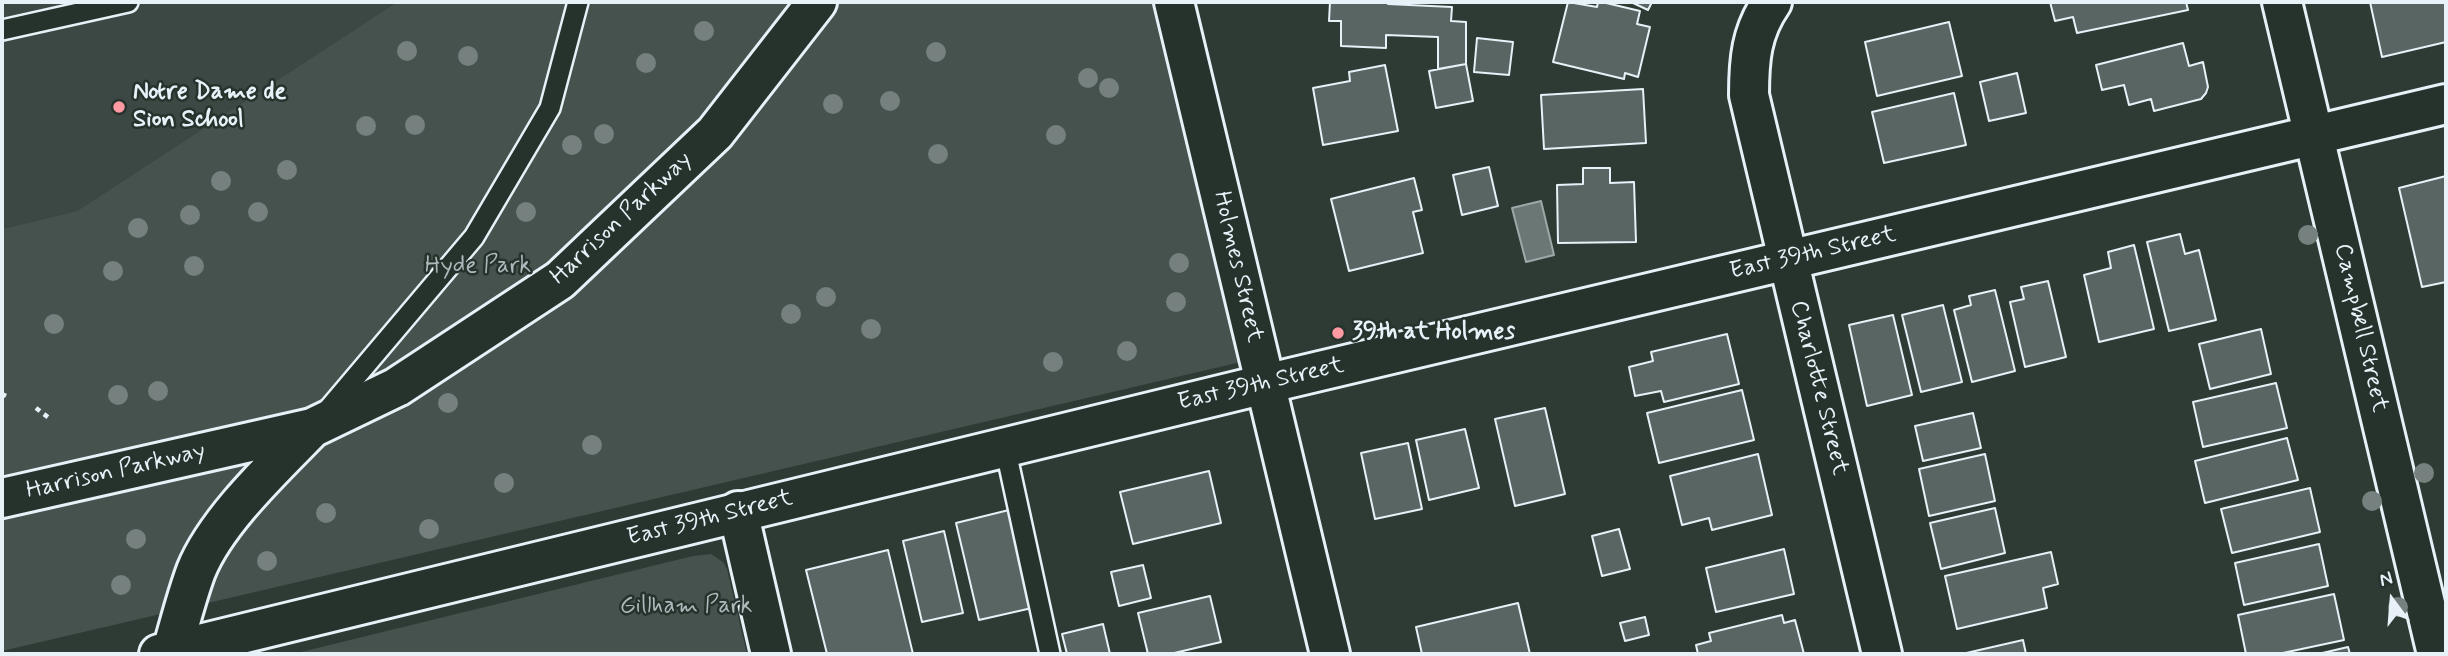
<!DOCTYPE html>
<html>
<head>
<meta charset="utf-8">
<style>
  body { margin:0 }
  #map { position:relative; width:2448px; height:656px; overflow:hidden; background:#2e3b35; font-family:Mynerve,sans-serif }
  canvas { display:block }
  .frame { position:absolute; inset:0; border:4px solid #e8f1f8; pointer-events:none }
  .north { position:absolute; left:2357px; top:565px; width:70px; height:70px; -webkit-text-stroke:5px #26332d; paint-order:stroke; rotate:344deg; font-size:19px; font-weight:700; line-height:28px; text-align:center; color:#e8f1f8 }
  .north::after { content:''; display:block; margin:auto; width:24px; height:32px; background:#e8f1f8; clip-path:polygon(50% 0,100% 100%,50% 72%,0 100%) }
</style>
</head>
<body>
<div id="map">
<canvas width="2448" height="656"></canvas>
<div class="frame"></div>
<div class="north">N</div>
</div>
<script>
const c = document.querySelector('canvas').getContext('2d');
c.lineJoin = 'round';
function fillPath(path, color) { c.fillStyle = color; c.fill(path, 'evenodd'); }
function trace(path, color, width, dash) { c.strokeStyle = color; c.lineWidth = width; c.lineCap = dash ? 'butt' : 'round'; c.setLineDash(dash || []); c.stroke(path); }
function label(font, color, halo, rows, align = 'center') {
  c.font = font + ' Mynerve,sans-serif'; c.lineWidth = 5; c.setLineDash([]); c.textBaseline = 'middle'; c.strokeStyle = halo; c.fillStyle = color; for (const [text, x, y, turn = 0] of rows) {
    c.save(); c.translate(x, y); c.rotate((+turn || 0) * Math.PI / 180); c.textAlign = isNaN(turn) ? turn : align; if (halo) c.strokeText(text, 0, 0); c.fillText(text, 0, 0); c.restore();
  }
}
const built = new Path2D(`
  M2 2H397L77 211 2 229Z`);
const green = new Path2D(`
  M397 2H1154L1241 362 2 651V229L77 211Z
  M711 554 723 562 727 569 747 654H293L693 556Z`);
const water = new Path2D(`
  M1541 201 1554 255 1526 262 1512 208Z`);
const building = new Path2D(`
  M1330 2H1388V4L1452 7 1451 21 1466 22V64L1438 69V37L1386 35V48L1341 46V21H1329Z
  M1568 2 1597 7 1598 2H1602L1640 11 1637 24 1650 27 1638 77 1625 73 1624 79 1553 62Z
  M1631 2H1652L1648 10Z
  M2050 2H2186L2188 10 2077 33 2073 17 2055 21Z
  M2370 2H2446V42L2382 57Z
  M1949 22 1962 76 1877 96 1865 42Z
  M1477 38 1513 42 1509 75 1474 72Z
  M2183 43 2189 66 2203 62 2208 87 2206 93 2201 99 2154 111 2151 99 2129 105 2124 85 2102 90 2096 65Z
  M1466 64 1473 101 1436 108 1429 71Z
  M1385 65 1398 131 1323 145 1313 88 1350 81 1349 72Z
  M2017 73 2026 113 1989 121 1980 82Z
  M1643 89 1646 143 1544 149 1541 95Z
  M1954 93 1966 145 1884 163 1872 112Z
  M1489 167 1498 206 1462 215 1453 175Z
  M1583 168H1610V183L1634 182 1636 242 1558 243 1557 185 1583 184Z
  M2446 176V282L2422 287 2399 188Z
  M1414 178 1422 210 1413 212 1423 253 1349 271 1331 199Z
  M2180 234 2185 254 2199 250 2216 320 2169 331 2147 242Z
  M2134 245 2154 329 2099 342 2084 275 2111 268 2108 252Z
  M2048 281 2066 357 2025 367 2010 302 2024 299 2021 287Z
  M1995 290 2015 371 1972 382 1954 310 1971 305 1969 296Z
  M1943 305 1962 382 1921 392 1902 315Z
  M1893 315 1912 395 1867 406 1849 325Z
  M2261 329 2271 374 2210 389 2199 344Z
  M1727 334 1739 384 1664 402 1661 391 1635 396 1629 367 1653 361 1651 352Z
  M2276 383 2287 428 2203 447 2193 402Z
  M1742 390 1754 440 1659 463 1647 413Z
  M1545 408 1565 494 1515 506 1495 419Z
  M1973 413 1981 448 1923 461 1915 426Z
  M1465 429 1479 488 1429 500 1416 440Z
  M2287 438 2298 480 2205 503 2195 461Z
  M1408 443 1422 509 1375 519 1361 453Z
  M1758 454 1772 515 1712 530 1709 518 1682 525 1670 476Z
  M1985 454 1995 501 1929 516 1919 469Z
  M1209 471 1221 523 1133 544 1120 492Z
  M2310 488 2320 532 2232 553 2221 509Z
  M1995 508 2005 553 1941 569 1930 523Z
  M1009 510 1032 608 979 620 956 523Z
  M1619 529 1630 569 1602 576 1592 536Z
  M944 531 963 613 922 622 903 541Z
  M2319 544 2328 586 2244 605 2235 563Z
  M1784 549 1794 594 1716 612 1706 568Z
  M888 550 913 654H827L806 570Z
  M2051 552 2058 584 2043 588 2047 608 1957 629 1945 576Z
  M1143 565 1151 598 1119 606 1111 572Z
  M2334 594 2344 640 2278 654H2246L2238 615Z
  M1210 596 1221 642 1170 654H1148L1138 613Z
  M1518 603 1530 654H1422L1416 627Z
  M1782 615 1784 623 1795 620 1804 654H1698L1696 645 1711 641 1709 633Z
  M1645 617 1649 635 1625 641 1620 623Z
  M1103 624 1110 654H1067L1062 634Z
  M2023 640 2026 654H1962Z
  M2348 647 2350 654H2318Z`);
const path = new Path2D(`
  M2 394 6 396
  M36 408 49 418`);
const lane = new Path2D(`
  M2 30 128 2
  M326 412 474 237 550 108 578 2
  M1005 447 1050 654`);
const street = new Path2D(`
  M1174 2 1330 654
  M1772 2C1751 32 1749 60 1749 95L1882 654
  M2282 2 2437 654
  M2 498 312 428 397 387 560 280 715 133 817 2
  M738 511 771 654
  M171 654C179 627 186 598 196 571 216 521 274 467 312 428`);
const secondary = new Path2D(`
  M159 654 1265 384 2446 104`);
const trees = [
  [704,31],
  [407,51],
  [936,52],
  [468,56],
  [646,63],
  [1088,78],
  [1109,88],
  [890,101],
  [833,104],
  [415,125],
  [366,126],
  [604,134],
  [1056,135],
  [572,145],
  [938,154],
  [287,170],
  [221,181],
  [258,212],
  [526,212],
  [190,215],
  [138,228],
  [2308,235],
  [1179,263],
  [194,266],
  [113,271],
  [826,297],
  [1176,302],
  [791,314],
  [54,324],
  [871,329],
  [1127,351],
  [1053,362],
  [158,391],
  [118,395],
  [448,403],
  [592,445],
  [2424,473],
  [504,483],
  [2372,501],
  [326,513],
  [429,529],
  [136,539],
  [267,561],
  [121,585],
  [2398,607]
];
const markers = [
  [119,107,7,"#ff9aa2"],
  [1338,333,7,"#ff9aa2"]
];
const poiNames = [
  ["Notre Dame de",133,93],
  ["Sion School",133,121],
  ["39th at Holmes",1352,333]
];
const streetNames = [
  ["Harrison Parkway",622,219,-43],
  ["East 39th Street",1813,254,-13],
  ["Holmes Street",1237,267,77],
  ["Campbell Street",2360,328,77],
  ["East 39th Street",1261,385,-13],
  ["Charlotte Street",1818,388,76],
  ["Harrison Parkway",116,472,-13],
  ["East 39th Street",710,519,-14]
];
const parkNames = [
  ["Hyde Park",478,267],
  ["Gillham Park",686,607]
];
fillPath(built, '#3b4843');
fillPath(green, '#45524e');
fillPath(water, '#6b7775');
trace(water, '#9da8a9', 2);
fillPath(building, '#596563');
trace(building, '#e8f1f8', 2);
trace(lane, '#e8f1f8', 24);
trace(street, '#e8f1f8', 44);
trace(secondary, '#e8f1f8', 44);
trace(path, '#e8f1f8', 4.5, [5, 5]);
trace(lane, '#26332d', 19);
trace(street, '#26332d', 38);
trace(secondary, '#26332d', 38);
c.fillStyle = '#75807f';
for (const [x, y] of trees) { c.beginPath(); c.arc(x, y, 10, 0, 2 * Math.PI); c.fill(); }
for (const [x, y, r, color] of markers) { const dot = new Path2D(); dot.arc(x, y, r, 0, 2 * Math.PI); c.fillStyle = color; c.fill(dot); trace(dot, '#26332d', 2.5); }
label('bold 24px', '#e8f1f8', '#26332d', poiNames, 'left');
label('24px', '#e8f1f8', '#26332d', streetNames);
label('24px', '#afb9bc', '#26332d', parkNames);
</script>
</body>
</html>
